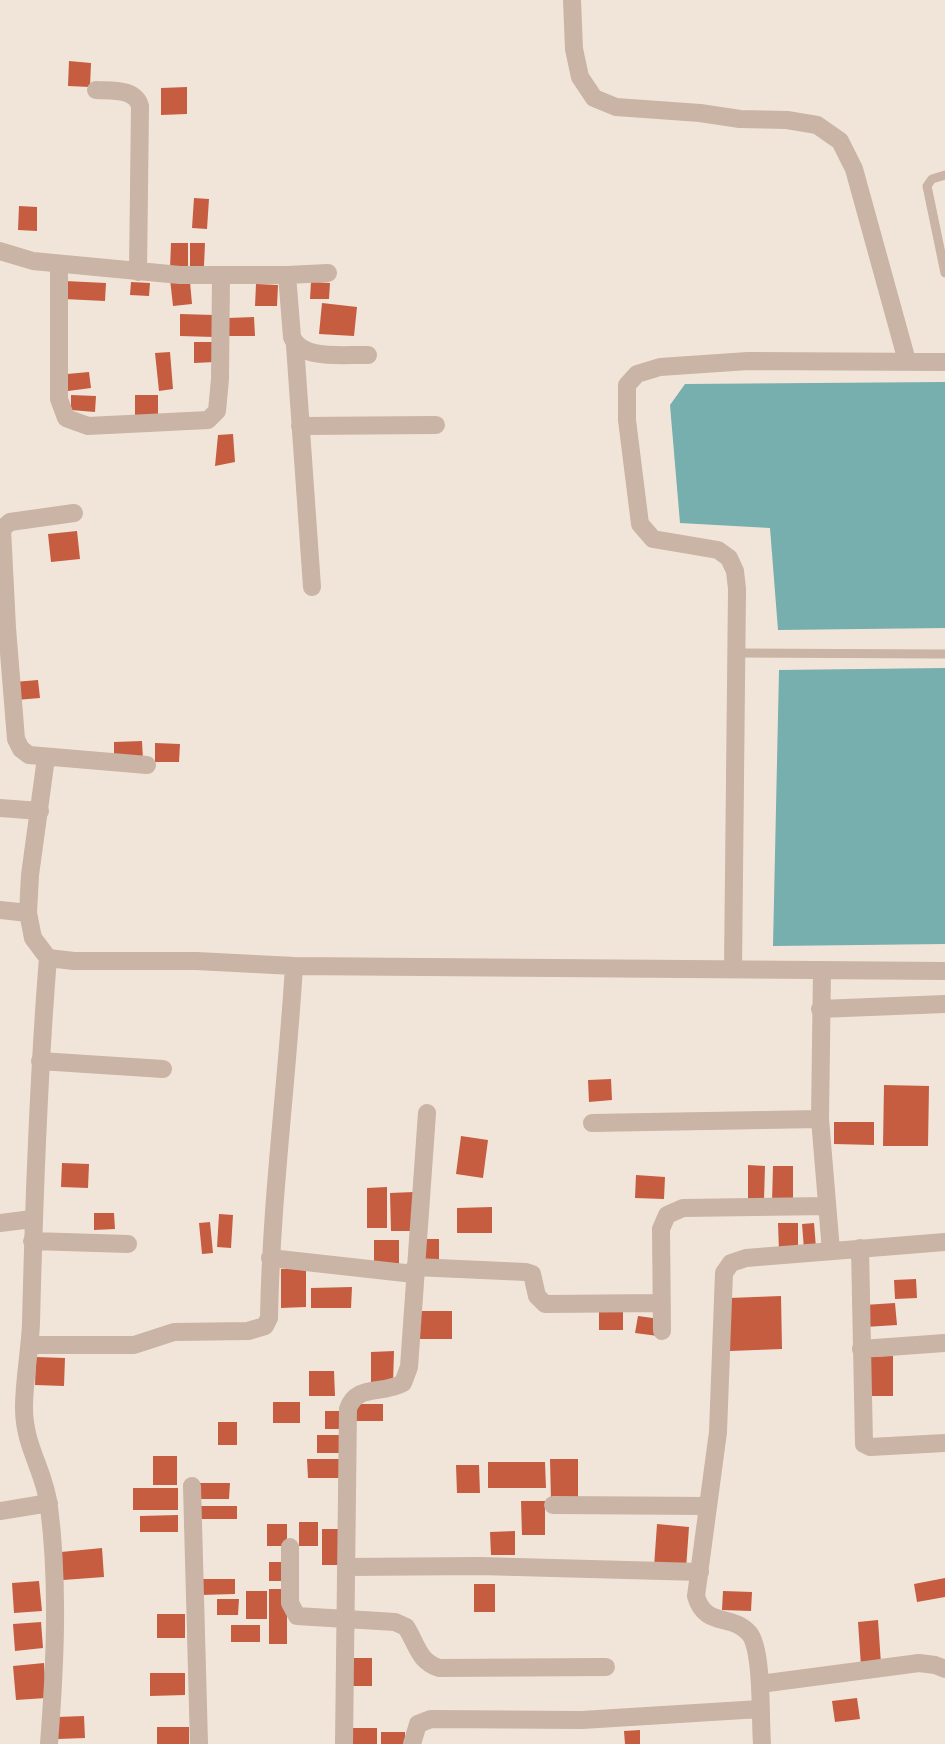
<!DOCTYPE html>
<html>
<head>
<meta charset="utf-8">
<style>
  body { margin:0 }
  canvas { display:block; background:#f1e4d8 }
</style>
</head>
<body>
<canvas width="945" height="1744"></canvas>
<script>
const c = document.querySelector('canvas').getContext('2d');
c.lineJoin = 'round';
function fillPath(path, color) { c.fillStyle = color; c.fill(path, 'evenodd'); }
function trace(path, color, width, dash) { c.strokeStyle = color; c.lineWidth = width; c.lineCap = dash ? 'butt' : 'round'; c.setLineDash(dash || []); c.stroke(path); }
const water = new Path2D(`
  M945 382V628L778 630 770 528 680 523 670 405 685 384Z
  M945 668V944L773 946 779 670Z`);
const building = new Path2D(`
  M69 61 91 63 90 87 68 86Z
  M187 87V114L161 115V88Z
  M194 198 209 199 207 229 192 228Z
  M19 206 37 207V231L18 230Z
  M171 243H188V270L170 269Z
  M190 243H205L204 266H190Z
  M170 279 190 282 192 304 173 306Z
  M65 281 106 283 105 301 64 299Z
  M131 282 150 283 149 296 130 295Z
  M311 282 330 283 329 299H310Z
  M256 284 278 285 277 306H255Z
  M322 303 357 307 354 336 319 334Z
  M180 314 214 315V337L180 336Z
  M254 317 255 336H228V318Z
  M194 342H215V362L194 363Z
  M170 352 173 389 159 391 155 353Z
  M89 372 91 388 68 391 67 374Z
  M71 395 96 396 95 412 71 410Z
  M135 395H158V420L135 421Z
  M233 434 235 462 215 466 218 435Z
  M77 531 80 559 51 562 48 534Z
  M38 680 40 698 16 700 14 682Z
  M142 741 143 760 114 761V742Z
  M155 743 180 744 179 762H155Z
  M611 1079 612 1100 589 1102 588 1080Z
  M884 1085 929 1086 928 1146H883Z
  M834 1122H874V1145L834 1144Z
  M461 1136 488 1140 483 1178 456 1174Z
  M62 1163 89 1164 88 1188 61 1187Z
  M748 1165 765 1166 764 1200H748Z
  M773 1166H793V1203H772Z
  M636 1175 665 1177 664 1199 635 1198Z
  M387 1187V1228H367V1188Z
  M414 1192V1231H391L390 1193Z
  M492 1207V1233H457V1208Z
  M94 1213H114L115 1229 94 1230Z
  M219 1214 233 1215 231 1248 217 1247Z
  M210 1222 213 1253 202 1254 199 1223Z
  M778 1223H798V1250L779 1251Z
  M814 1223 816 1248 804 1249 802 1224Z
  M420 1239H439V1263H420Z
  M374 1240H399V1267H374Z
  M281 1269H306V1307L281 1308Z
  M916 1279 917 1298 895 1299 894 1280Z
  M352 1287 351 1308H311V1288Z
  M781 1296 782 1349 730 1351 729 1298Z
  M895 1303 897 1325 865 1327 864 1305Z
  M420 1311H452V1339H420Z
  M599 1312H623V1330H599Z
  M638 1316 660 1319 658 1336 635 1333Z
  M394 1351 393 1385H371V1352Z
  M893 1356V1396H864V1357Z
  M36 1357 65 1358 64 1386 35 1385Z
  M309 1371H334L335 1396H309Z
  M273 1402H300V1423H273Z
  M356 1404H383V1421H356Z
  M325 1411H344V1429H325Z
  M218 1422H237V1445H218Z
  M317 1435H339V1453H317Z
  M153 1456H177V1485H153Z
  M307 1459H344V1478H308Z
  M550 1459H578V1501H551Z
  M488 1462H545L546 1488H488Z
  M456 1465H479L480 1493H457Z
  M196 1483H230L229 1499H196Z
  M133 1488H178V1510H133Z
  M521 1501H545V1535H522Z
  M197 1506H237V1519H197Z
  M178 1515V1532H140V1516Z
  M299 1522H318V1546H299Z
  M267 1524H287V1546H267Z
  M657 1524 689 1527 686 1569 654 1567Z
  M322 1529H340V1565H322Z
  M515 1531V1555H491L490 1532Z
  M102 1548 104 1577 63 1580 61 1552Z
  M269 1562H286V1581H269Z
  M945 1578V1597L917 1602 914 1584Z
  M201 1579H235V1594L201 1595Z
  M39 1581 42 1611 14 1613 12 1583Z
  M474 1584H495V1612H474Z
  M269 1589H287V1644H269Z
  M246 1591H267V1619H246Z
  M723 1591 752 1592 751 1611 722 1610Z
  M217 1599H239L238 1615H217Z
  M157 1614H185V1638H157Z
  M878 1620 881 1664 861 1666 858 1622Z
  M41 1622 43 1648 15 1651 13 1624Z
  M231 1625H260V1642H231Z
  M350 1658H372V1686H349Z
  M44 1663 46 1698 16 1700 13 1666Z
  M150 1673H185V1695L150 1696Z
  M857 1698 860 1719 835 1722 832 1701Z
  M84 1716 85 1738 58 1739 57 1717Z
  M157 1727H189V1744H157Z
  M351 1728H377V1744H351Z
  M640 1730V1744H625L624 1731Z
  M381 1732H405V1744H381Z`);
const service = new Path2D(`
  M945 175 932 179 927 186 945 273
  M736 653 945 654`);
const minor = new Path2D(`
  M572 0 574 49 580 77 594 98 616 107 700 113 740 119 787 120 817 125 840 141 854 169 907 361
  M96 90C111 91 135 88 140 106L138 272
  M0 251 33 261 180 275H287L328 273
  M59 264V399L66 418 88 426 208 420 217 411 220 379 221 276
  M287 275 292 337C301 361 346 354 368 355
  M295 345 312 587
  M300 426 436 425
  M74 513 10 522 2 529 7 628 16 739 21 749 29 755 147 765
  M46 758 30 875 28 913 33 938 48 958C38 1081 34 1200 31 1323 30 1351 24 1380 24 1408 24 1447 45 1471 49 1507 59 1585 55 1666 49 1744
  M0 808 40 811
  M0 910 28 913
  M48 958 74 961H196L294 966 945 971
  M733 969 737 589 735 571 729 558 718 550 653 539 640 524 627 420V385L637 374 660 367 748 361 945 362
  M822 970 820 1119 831 1251
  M820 1009 945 1004
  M40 1061 163 1069
  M592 1123 820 1119
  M0 1223 32 1219
  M32 1241 128 1244
  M860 1248 864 1444 870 1447 945 1443
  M270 1258 414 1274
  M415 1267 526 1272 532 1274 537 1296 545 1304 661 1303
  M662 1331 661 1229 667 1215 683 1208 826 1206
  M30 1345H134L174 1332 248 1331 265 1326 269 1318C271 1201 287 1083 294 966
  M861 1349 945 1343
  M192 1486 199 1744
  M553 1505 708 1506
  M0 1511 49 1503
  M290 1547V1603L297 1616 395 1622 406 1627C417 1644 418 1661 439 1668L606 1667
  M346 1567 480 1566 700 1572
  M760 1684 919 1663 935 1665 945 1669
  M344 1744 348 1409C356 1384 382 1395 403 1383L409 1367 427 1113
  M412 1744 418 1724 431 1719 582 1720 760 1709
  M762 1744C760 1720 763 1649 749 1633 731 1613 705 1628 696 1596L718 1432 724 1273 731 1263 746 1258 945 1242`);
fillPath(water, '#77aeae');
fillPath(building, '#c65d41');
trace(service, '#c9b4a5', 9);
trace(minor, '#c9b4a5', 18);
</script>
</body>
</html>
